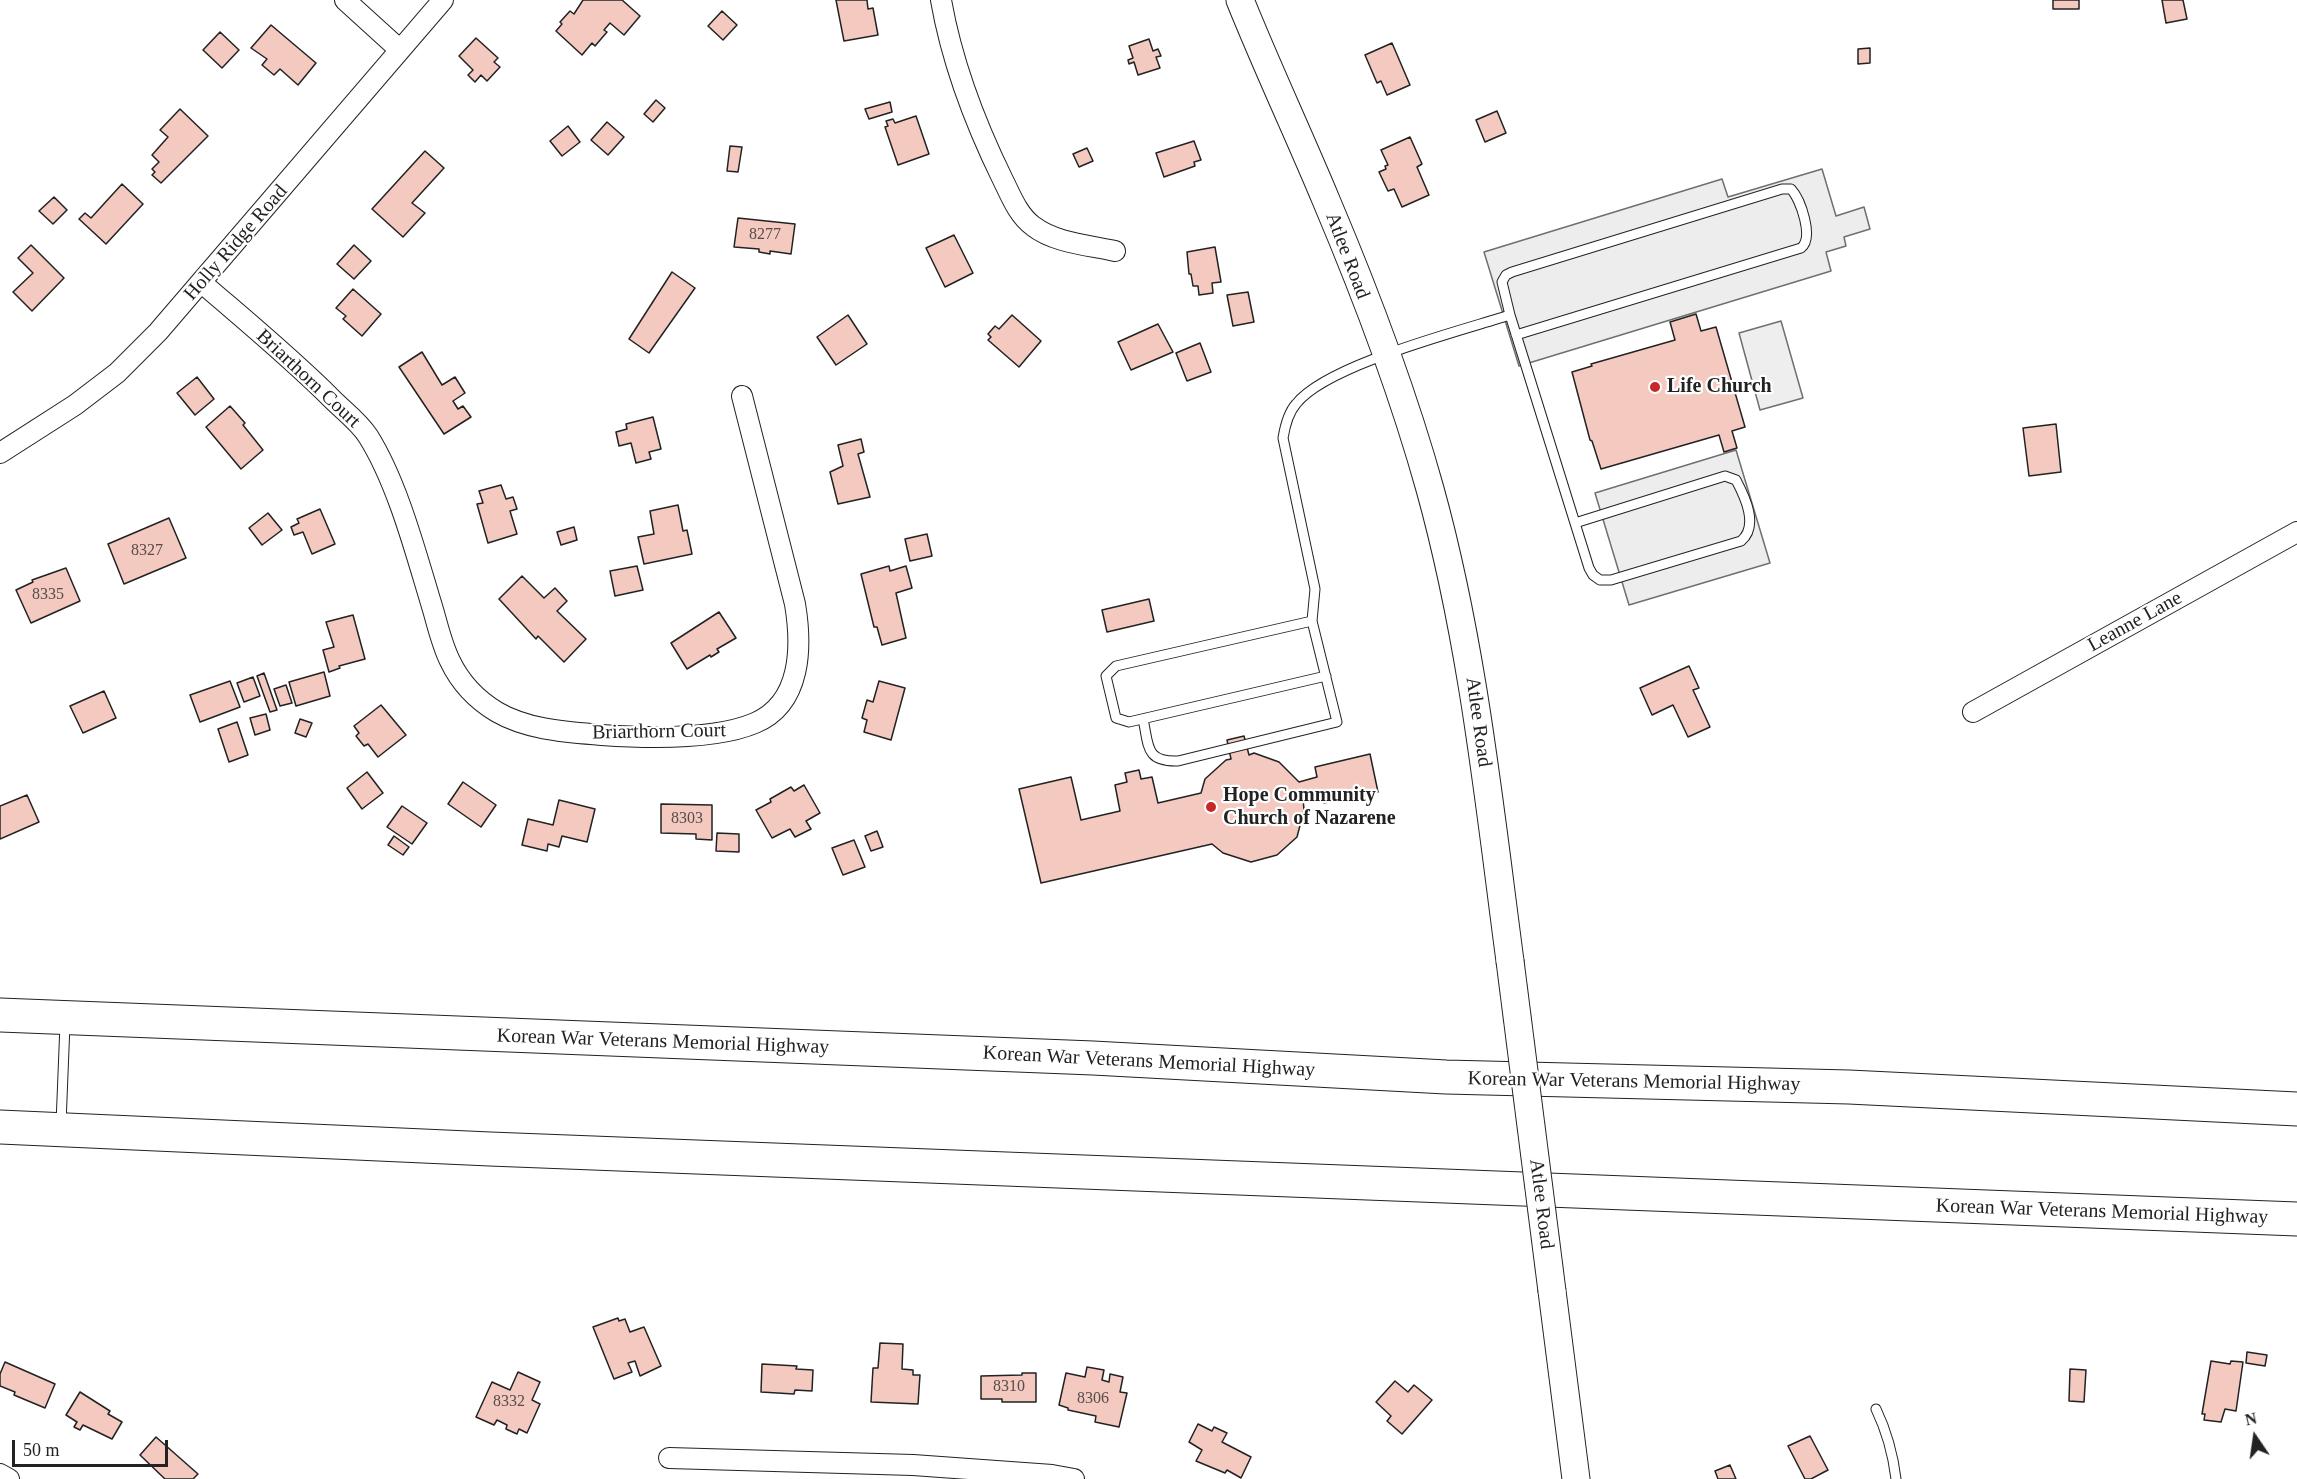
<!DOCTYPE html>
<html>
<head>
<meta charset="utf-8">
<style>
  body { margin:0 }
  #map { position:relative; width:2297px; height:1479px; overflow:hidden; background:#fff; font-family:Georgia,serif }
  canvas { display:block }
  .north { position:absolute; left:2225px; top:1407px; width:60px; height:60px; -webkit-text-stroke:4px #fff; paint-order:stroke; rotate:347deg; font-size:16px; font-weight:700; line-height:24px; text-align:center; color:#222 }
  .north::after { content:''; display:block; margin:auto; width:21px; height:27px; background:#222; clip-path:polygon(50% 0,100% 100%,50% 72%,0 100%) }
  .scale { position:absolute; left:12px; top:1440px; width:156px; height:27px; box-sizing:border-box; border:3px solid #222; border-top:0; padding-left:8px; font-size:18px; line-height:21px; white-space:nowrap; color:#222; -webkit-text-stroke:4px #fff; paint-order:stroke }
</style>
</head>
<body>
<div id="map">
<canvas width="2297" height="1479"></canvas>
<div class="north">N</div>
<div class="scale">50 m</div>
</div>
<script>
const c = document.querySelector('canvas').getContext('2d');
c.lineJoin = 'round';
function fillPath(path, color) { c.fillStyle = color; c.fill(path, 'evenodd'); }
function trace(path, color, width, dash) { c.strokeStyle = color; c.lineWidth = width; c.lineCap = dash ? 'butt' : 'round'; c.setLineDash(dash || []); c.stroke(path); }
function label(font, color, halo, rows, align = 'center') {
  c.font = font + ' Georgia,serif'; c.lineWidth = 4.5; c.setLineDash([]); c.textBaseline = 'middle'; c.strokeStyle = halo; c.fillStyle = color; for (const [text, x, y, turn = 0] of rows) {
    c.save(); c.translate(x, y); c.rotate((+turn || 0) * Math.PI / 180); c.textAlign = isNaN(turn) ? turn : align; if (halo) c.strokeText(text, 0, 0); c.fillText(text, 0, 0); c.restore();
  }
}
const green = new Path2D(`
  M1781 321 1803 398 1760 410 1739 333Z`);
const parking = new Path2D(`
  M1822 169 1836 216 1864 207 1870 229 1844 237 1846 246 1826 252 1831 271 1519 366 1484 252 1722 179 1728 197Z
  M1736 450 1770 563 1629 605 1595 493Z`);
const building = new Path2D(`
  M583 0H622L640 16 624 35 610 23 604 30 607 32 595 46 592 43 582 55 556 31 562 24 560 22 570 11 574 14Z
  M836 0H867L868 9 873 8 878 35 844 41Z
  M2053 0H2079V9H2053Z
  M2162 0H2183L2187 19 2166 23Z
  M722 11 737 25 723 40 708 26Z
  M271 25 316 63 298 85 280 69 274 75 262 65 267 59 251 48Z
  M220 32 239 50 222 68 203 50Z
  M476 38 498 58 494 62 500 67 487 81 481 75 475 82 468 75 473 70 459 56Z
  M1149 39 1153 51 1158 49 1161 56 1156 57 1160 68 1138 75 1134 62 1129 64 1128 60 1133 58 1129 46Z
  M1392 43 1410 85 1387 95 1381 81 1377 83 1365 55Z
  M1870 48V63L1858 64V49Z
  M656 100 665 108 653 122 644 114Z
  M890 102 892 112 869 119 865 109Z
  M180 109 208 136 161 183 152 175 155 172 152 169 159 162 152 155 168 137 160 130Z
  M1497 111 1506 133 1485 142 1476 120Z
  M916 116 929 154 898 165 885 127 888 126 886 121 893 119 895 123Z
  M607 122 624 137 608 155 591 140Z
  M568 126 580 142 562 156 550 141Z
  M1410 137 1422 164 1417 167 1429 195 1402 207 1394 189 1388 191 1379 172 1386 169 1385 166 1388 165 1381 150Z
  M1194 141 1201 160 1194 162 1195 166 1164 177 1156 153Z
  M730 146 742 147 738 172 727 171Z
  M1087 148 1093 161 1079 167 1073 154Z
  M425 151 444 168 412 203 425 213 403 237 372 209Z
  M122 184 143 204 106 244 79 219 85 213 91 218Z
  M54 197 67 210 53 224 39 211Z
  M738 218 795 224 791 254 770 251V254L759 252V249L734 247Z
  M954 235 973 273 945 287 926 248Z
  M31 245 64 278 32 311 13 292 33 273 18 258Z
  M354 245 371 261 354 279 337 264Z
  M1215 247 1221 282 1212 283 1213 293 1199 295 1198 286H1193L1191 274H1189L1187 252Z
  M672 272 695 288 649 353 629 339Z
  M353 289 381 314 362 336 343 319 346 316 336 308Z
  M1248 292 1254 322 1233 326 1227 295Z
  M1696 314 1701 331 1716 327 1745 427 1732 431 1737 448 1724 452 1719 435 1601 469 1592 441 1590 440 1572 372 1592 366 1591 364 1675 340 1670 322Z
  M848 315 867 344 836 365 817 337Z
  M1012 315 1041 341 1019 367 988 340 991 337 988 334 995 326 999 329Z
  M1158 324 1173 352 1131 370 1118 342Z
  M1200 343 1211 372 1187 381 1176 353Z
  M422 352 442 385 455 377 465 393 453 401 458 409 463 406 471 417 444 434 399 367Z
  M197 377 214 399 195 415 177 393Z
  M230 406 245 423 243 425 263 450 241 469 206 427Z
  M653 417 661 449 649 452 651 459 636 463 631 443 619 446 616 432 627 429 626 424Z
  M2056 424 2061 472 2029 476 2023 428Z
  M861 439 864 452 858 454 870 497 838 504 830 472 843 466 838 445Z
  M501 485 506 499 513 497 517 509 510 511 517 534 488 543 477 504 483 503 479 491Z
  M678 505 683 531 687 530 692 554 644 564 638 537 654 534 650 511Z
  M320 509 335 544 312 554 303 532 294 535 291 527 299 523 297 519Z
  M268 513 282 530 262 545 249 528Z
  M169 518 186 558 124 584 108 544Z
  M574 527 577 540 561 545 557 532Z
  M927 534 932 556 910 561 905 539Z
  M637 566 643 590 615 596 610 571Z
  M889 566 890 571 906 566 912 588 896 593 906 638 882 645 877 627H874L861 574Z
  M66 568 80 601 31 623 16 590 33 582 32 580Z
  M522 576 544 598 555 588 567 601 557 611 586 639 564 662 538 636 536 639 499 599Z
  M1149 599 1154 621 1107 632 1102 610Z
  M719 612 736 638 717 649 719 652 711 657 710 655 687 669 671 643Z
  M353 615 365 659 339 666 340 668 329 672 323 650 334 647 326 622Z
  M1689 666 1699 688 1693 690 1710 727 1688 737 1673 705 1652 715 1640 688Z
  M324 672 330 696 296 706 289 682Z
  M264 673 277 710 270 712 257 676Z
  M253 677 260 696 244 702 237 683Z
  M230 681 240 707 200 722 190 695Z
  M879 681 905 688 891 740 864 732 867 720 862 718 867 700 873 702Z
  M286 685 292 703 280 706 274 689Z
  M104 691 116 718 83 733 70 706Z
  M381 705 406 735 378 757 368 744 364 746 356 736 359 733 354 726Z
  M266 714 270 730 255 735 250 718Z
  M300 719 312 723 306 737 295 733Z
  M237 722 248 755 229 762 218 729Z
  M1244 736 1249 755 1254 753 1279 762 1299 782 1317 777 1315 767 1370 754 1378 792 1324 803 1322 794 1303 798 1304 810 1297 837 1277 855 1251 862 1223 853 1212 844 1041 883 1019 789 1071 777 1081 820 1120 811 1115 785 1127 782 1125 773 1139 770 1141 779 1152 777 1158 803 1201 793 1205 779 1226 760 1231 759 1227 740Z
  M367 772 383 793 362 809 347 788Z
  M463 782 496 805 481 827 448 804Z
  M804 785 820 813 806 821 811 829 795 837 790 829 772 838 756 810 771 802 770 799 791 787 794 791Z
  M27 795 39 822 0 839V806Z
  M559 800 595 809 587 842 562 836 559 847 548 844 547 851 522 845 528 819 553 825Z
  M661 804 712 805V840L696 839V834L661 833Z
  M402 806 427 823 412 844 387 827Z
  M877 831 883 847 871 851 865 836Z
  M717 833 739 834V852L716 851Z
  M394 836 409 847 403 855 388 845Z
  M854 840 865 867 843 875 832 848Z
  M618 1318 619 1321 625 1319 630 1332 644 1327 661 1366 640 1376 635 1361 628 1363 632 1372 614 1379 593 1327Z
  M880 1343 903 1344 902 1369 913 1370V1375H920L918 1404 871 1402 873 1368H878Z
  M2247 1352 2267 1355 2265 1366 2246 1363Z
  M2211 1361 2230 1364 2231 1361 2243 1362 2236 1411 2225 1409 2221 1422 2204 1420 2205 1414H2202Z
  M5 1362 55 1384 45 1408 14 1395 15 1392 0 1386V1374Z
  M762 1364 797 1366 796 1369 813 1370 812 1391 795 1390 794 1394 761 1392Z
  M1087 1367 1104 1370 1102 1380 1109 1382 1110 1374 1123 1377 1120 1392 1127 1393 1119 1427 1095 1422 1096 1416 1068 1410V1408L1059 1405 1066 1373 1085 1377Z
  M2070 1369 2086 1370 2084 1402 2069 1401Z
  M518 1372 540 1382 532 1400 540 1404 527 1433 519 1429 517 1434 506 1429 507 1425 497 1420 494 1425 476 1417 492 1382 510 1390Z
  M1022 1373H1036V1402H1002V1399H981V1376L1022 1375Z
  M1395 1381 1408 1392 1414 1385 1432 1400 1402 1434 1387 1421 1391 1416 1376 1402Z
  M80 1392 110 1411 108 1414 122 1422 112 1439 83 1425 80 1430 74 1427 77 1422 66 1415Z
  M1198 1424 1212 1431 1214 1427 1227 1433 1222 1442 1251 1457 1241 1478 1227 1470 1225 1473 1196 1461 1202 1450 1189 1442Z
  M1810 1436 1828 1470 1811 1479H1805L1788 1446Z
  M156 1437 198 1474 193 1479H165L140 1455Z
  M1730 1465 1736 1479H1718L1715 1471Z`);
const lane = new Path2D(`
  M1510 315 1502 282 1506 275 1512 272 1782 189H1791C1801 200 1814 238 1801 248L1516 335
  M1312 621 1116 666 1106 676 1116 718 1129 722 1326 676
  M1143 719C1149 746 1145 762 1178 761L1337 722 1312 621 1315 589 1283 438C1285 426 1288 413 1296 404 1326 365 1460 331 1510 315L1589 568 1593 575 1600 580H1611L1741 541C1759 526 1745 497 1736 480L1725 476 1575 523
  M61 1124 65 1024
  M1876 1409C1887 1432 1893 1454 1896 1479`);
const street = new Path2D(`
  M345 0 400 50
  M941 0C952 63 975 123 1003 180 1011 196 1018 215 1033 226 1055 243 1088 245 1115 251
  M202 283C246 321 291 358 332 399 344 411 359 422 368 436 397 482 415 550 431 603 437 622 441 643 450 661 460 682 477 700 497 712 528 730 567 732 602 735 646 738 715 740 755 723 802 703 802 646 795 604L742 396
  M0 453 75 405 117 373 158 332 443 0
  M1973 712 2297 532
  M669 1458 913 1465 1052 1475 1074 1479
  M0 1474 9 1479`);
const secondary = new Path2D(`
  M1240 0C1267 67 1298 133 1326 200 1365 292 1403 392 1430 489 1473 644 1489 803 1510 961
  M1552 1291 1576 1479`);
const highway = new Path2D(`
  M0 1015 1093 1058 1446 1077 1849 1087 2297 1109
  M0 1127 490 1149 2297 1219`);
const secondaryBridge = new Path2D(`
  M1510 961 1552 1291`);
const markers = [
  [1655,387,6,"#c62828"],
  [1211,807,6,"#c62828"]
];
const numberNames = [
  ["8277",765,235],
  ["8327",147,551],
  ["8335",48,595],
  ["8303",687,819],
  ["8310",1009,1387],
  ["8306",1093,1399],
  ["8332",509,1402]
];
const streetNames = [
  ["Holly Ridge Road",236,243,-49],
  ["Atlee Road",1347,256,69],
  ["Briarthorn Court",308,379,43],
  ["Leanne Lane",2135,622,-29],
  ["Atlee Road",1478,722,82],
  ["Briarthorn Court",659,732,-1],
  ["Korean War Veterans Memorial Highway",663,1042,2],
  ["Korean War Veterans Memorial Highway",1149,1062,3],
  ["Korean War Veterans Memorial Highway",1634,1082,1],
  ["Atlee Road",1541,1204,83],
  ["Korean War Veterans Memorial Highway",2102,1212,2]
];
const poiNames = [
  ["Life Church",1667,387],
  ["Hope Community",1223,796],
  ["Church of Nazarene",1223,819]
];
fillPath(green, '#eee');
trace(green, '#6f6f6f', 1.5);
fillPath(parking, '#ededed');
trace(parking, '#6f6f6f', 1.5);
fillPath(building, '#f3c9c0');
trace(building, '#222', 1.5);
trace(lane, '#222', 11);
trace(street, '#222', 22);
trace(secondary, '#222', 29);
trace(highway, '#222', 35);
trace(lane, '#fff', 9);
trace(street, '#fff', 20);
trace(secondary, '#fff', 27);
trace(highway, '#fff', 33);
trace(secondaryBridge, '#222', 29, []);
trace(secondaryBridge, '#fff', 27);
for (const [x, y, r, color] of markers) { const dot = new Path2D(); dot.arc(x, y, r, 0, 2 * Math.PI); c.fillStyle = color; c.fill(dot); trace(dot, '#fff', 2); }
label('16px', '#564c4a', null, numberNames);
label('20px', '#222', '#fff', streetNames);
label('bold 20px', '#222', '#fff', poiNames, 'left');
</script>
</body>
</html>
